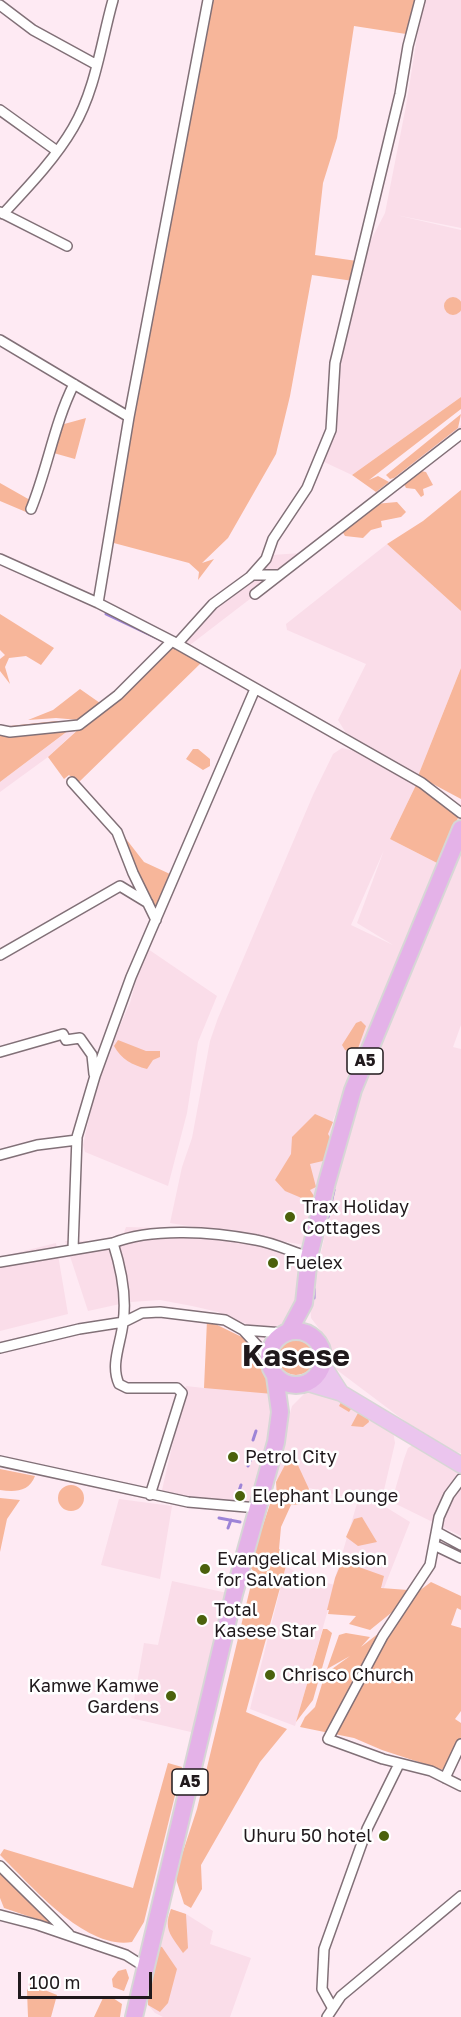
<!DOCTYPE html>
<html>
<head>
<meta charset="utf-8">
<style>
  body { margin:0 }
  #map { position:relative; width:461px; height:2017px; overflow:hidden; background:#feeaf3; font-family:"Golos Text",sans-serif }
  canvas { display:block }
  .scale { position:absolute; left:18px; top:1972px; width:134px; height:27px; box-sizing:border-box; border:3px solid #20191c; border-top:0; padding-left:8px; font-size:18px; line-height:21px; white-space:nowrap; color:#20191c; -webkit-text-stroke:4px #fff; paint-order:stroke }
</style>
</head>
<body>
<div id="map">
<canvas width="461" height="2017"></canvas>
<div class="scale">100 m</div>
</div>
<script>
const c = document.querySelector('canvas').getContext('2d');
c.lineJoin = 'round';
function fillPath(path, color) { c.fillStyle = color; c.fill(path, 'evenodd'); }
function trace(path, color, width, dash) { c.strokeStyle = color; c.lineWidth = width; c.lineCap = dash ? 'butt' : 'round'; c.setLineDash(dash || []); c.stroke(path); }
function label(font, color, halo, rows, align = 'center') {
  c.font = font + ' "Golos Text",sans-serif'; c.lineWidth = 5; c.setLineDash([]); c.textBaseline = 'middle'; c.strokeStyle = halo; c.fillStyle = color; for (const [text, x, y, turn = 0] of rows) {
    c.save(); c.translate(x, y); c.rotate((+turn || 0) * Math.PI / 180); c.textAlign = isNaN(turn) ? turn : align; if (halo) c.strokeText(text, 0, 0); c.fillText(text, 0, 0); c.restore();
  }
}
const built = new Path2D(`
  M423 0H461V228L396 215 461 230V397L352 475 322 461 335 432 334 367 359 263 385 213 406 106Z
  M461 425V437L190 645 184 642 191 630 272 555 301 553Z
  M387 544 461 611V668L418 776 346 733 338 720 366 664 287 630 286 624Z
  M88 716 82 725 48 757 0 792V782Z
  M342 748 354 751 416 785 390 839 439 864 333 1120 311 1246 170 1223 182 1167 192 1138 210 1041 218 1018 313 795 333 754ZM384 850 357 923 393 945 351 925Z
  M461 842V1025L453 1047 461 1049V1453L455 1452 410 1425 337 1370 330 1361 327 1339 311 1318 310 1304 341 1160 367 1076Z
  M145 947 217 996 198 1042 187 1113 168 1186 90 1154 85 1152 83 1145 100 1071 130 1003Z
  M126 1227 161 1228 309 1252 291 1318 283 1325 271 1329 256 1328 218 1312 192 1306 160 1300 131 1302 128 1300 119 1246Z
  M65 1241H112L120 1279V1304L88 1311Z
  M56 1243 68 1314 0 1331V1257Z
  M226 1381 273 1394V1421L255 1502 196 1505 163 1495 162 1490 186 1386 204 1388Z
  M331 1386 393 1431 395 1443 384 1490V1506L410 1522 384 1588 335 1578 358 1500 272 1479 292 1406 311 1387Z
  M416 1443 461 1467V1536L396 1504 393 1497 404 1459 408 1448Z
  M119 1499 172 1506 160 1579 101 1565Z
  M286 1566 304 1577 335 1585 295 1726 250 1709Z
  M172 1581 232 1594 195 1733 131 1718 144 1643 158 1645Z
  M171 1909 186 1914 213 1931 210 1944 251 1958 230 2017H163L155 2013 148 2005 158 1946Z`);
const green = new Path2D(`
  M207 0H415L406 34 354 26 337 138 323 183 315 255 357 261 353 281 312 275 290 396 276 454 228 538 202 563 214 559 198 580 199 572 189 563 110 542Z
  M444 306a9 9 0 1 1 18 0a9 9 0 1 1-18 0Z
  M461 397V409L369 480 378 476 389 482 376 492 352 475Z
  M461 414 458 428 394 478 390 479 386 475Z
  M86 418 75 459 50 452 57 426Z
  M416 470 426 472 433 485 423 489 424 495 421 497 415 489 406 488 404 484Z
  M0 483 30 500 26 512 0 501Z
  M461 490V611L387 544 423 521Z
  M397 502 406 512 401 517 381 521 382 527 371 530 363 538 345 536 342 531 375 504Z
  M0 614 54 648 41 665 26 656 9 658 5 667 10 684 0 671V659L5 655 0 650Z
  M170 646 202 662 78 783 69 775 64 779 48 757Z
  M461 668V799L418 776Z
  M80 689 100 703 79 720 56 718 28 720 53 710Z
  M56 721 77 724 0 782V727Z
  M193 749H198L210 759V766L203 770 186 759Z
  M416 785 456 811 458 818 439 864 390 839Z
  M123 835 144 862 170 874 155 911 134 871Z
  M361 1021 366 1026 356 1054 345 1050 342 1045 356 1023Z
  M118 1040 146 1051H160V1057L153 1060 147 1069C132 1065 121 1059 114 1046Z
  M315 1114 333 1122 328 1134 332 1141 327 1160 310 1164 316 1187 310 1190 316 1199 311 1202 285 1191 275 1180 291 1154 292 1137Z
  M207 1320 248 1340 257 1352 273 1394 204 1388Z
  M277 1356a19 19 0 1 1 38 0a19 19 0 1 1-38 0Z
  M342 1400 368 1417 369 1422 363 1427 351 1426 358 1413 351 1409 349 1412 339 1406Z
  M296 1461 309 1489 303 1504 291 1505 281 1527 279 1549 284 1554 281 1561 286 1566 246 1712 287 1729 260 1762 201 1865 202 1889 191 1908 184 1904 175 1876 197 1809 254 1572 250 1567 251 1561 270 1504 277 1498 276 1482 286 1463Z
  M0 1469 35 1476C29 1492 15 1492 0 1490Z
  M58 1498a13 13 0 1 1 26 0a13 13 0 1 1-26 0Z
  M0 1498 20 1500 7 1519 0 1552Z
  M362 1517 377 1542 358 1546 346 1537 354 1519Z
  M342 1561 384 1576 381 1588 408 1590 396 1609 370 1630 349 1624 356 1616 328 1614 329 1610H327L335 1578Z
  M431 1582 461 1596V1610L457 1608 451 1625 461 1628V1711L455 1719 461 1723V1739L446 1771 382 1750 354 1738 300 1727 305 1717 315 1707 325 1674 350 1656 327 1669 339 1635 346 1633 370 1637 361 1647 401 1616 415 1594Z
  M323 1629H327L332 1633 313 1700 296 1722Z
  M168 1763 182 1767 144 1922 132 1942C85 1950 31 1885 0 1855L4 1849 133 1888Z
  M0 1871 63 1928 4 1908 0 1898Z
  M171 1909 186 1914 188 1948 183 1953C171 1935 163 1930 171 1909Z
  M158 1946 162 1947 177 1969 168 2003 160 2012 148 2005V1998Z
  M126 1969 129 1978 124 1991 113 1987 112 1979 118 1971Z
  M30 1984 57 1995 51 2017H28L27 1991Z
  M103 1998H113L122 2004 120 2017H94Z`);
const stream = new Path2D(`
  M106 614 163 641
  M328 1217 334 1190
  M314 1289V1298
  M253 1440 256 1431
  M248 1466 251 1458
  M236 1500 241 1485
  M219 1518 240 1522
  M228 1528 231 1520`);
const minor = new Path2D(`
  M0 5 33 30 97 65
  M0 110 57 151
  M0 212 67 246
  M3 214C28 187 55 159 73 128 96 89 101 42 113 0
  M0 340 129 417
  M31 509C48 467 54 424 74 384
  M0 559 98 603 172 641 422 783 461 813
  M252 575H279
  M255 594 461 434
  M98 603 129 417 208 0
  M177 644 213 604 250 577 266 559 273 539 307 488 331 430 335 363 400 94 408 46 420 0
  M0 730 10 732 79 725 118 695 172 641
  M72 782 117 832 133 873 156 920
  M0 955 120 886 148 903
  M0 1052 63 1034 66 1040 80 1038 92 1055 94 1074
  M0 1155 37 1145 77 1140
  M73 1249 77 1137 95 1076 131 977 255 689
  M0 1262 113 1243
  M243 1330 284 1333
  M0 1348 79 1329 124 1322 142 1313 160 1312 225 1320 243 1330 268 1357
  M0 1461 188 1502 258 1508
  M461 1479 449 1495 439 1517 430 1565 383 1636 328 1739 383 1759 431 1771 461 1786
  M150 1495 182 1393 177 1388H127L119 1384C110 1365 121 1343 123 1323 127 1297 121 1268 113 1243 152 1227 214 1232 256 1240 274 1243 292 1252 309 1257
  M437 1532 461 1545
  M434 1545 461 1558
  M445 1778 461 1744
  M0 1866 69 1934
  M0 1915 38 1925 126 1955 145 1967
  M332 2007 322 1989 324 1949 367 1829 399 1764
  M327 2017 341 1996 461 1896`);
const primary = new Path2D(`
  M323 1365 341 1393
  M307 1383 341 1393 461 1465`);
const trunk = new Path2D(`
  M269 1358a27 27 0 1 1 54 0a27 27 0 1 1-54 0Z
  M289 1331 304 1303 309 1257 327 1182 353 1090 461 829
  M134 2017 234 1594 276 1442 280 1412 275 1376`);
const markers = [
  [290,1217,6,"#4b610c"],
  [273,1263,6,"#4b610c"],
  [233,1457,6,"#4b610c"],
  [240,1496,6,"#4b610c"],
  [205,1569,6,"#4b610c"],
  [202,1620,6,"#4b610c"],
  [270,1675,6,"#4b610c"],
  [171,1696,6,"#4b610c"],
  [384,1836,6,"#4b610c"]
];
const shields = [
  [365,1061,36],
  [190,1782,36]
];
const shieldNames = [
  ["A5",365,1061],
  ["A5",190,1782]
];
const poiNames = [
  ["Trax Holiday",302,1207],
  ["Cottages",302,1228],
  ["Fuelex",285,1263],
  ["Petrol City",245,1457],
  ["Elephant Lounge",252,1496],
  ["Evangelical Mission",217,1559],
  ["for Salvation",217,1580],
  ["Total",214,1610],
  ["Kasese Star",214,1631],
  ["Chrisco Church",282,1675],
  ["Kamwe Kamwe",159,1686,"right"],
  ["Gardens",159,1707,"right"],
  ["Uhuru 50 hotel",372,1836,"right"]
];
const townNames = [
  ["Kasese",296,1356]
];
fillPath(built, '#fadde9');
fillPath(green, '#f7b69a');
trace(stream, '#9d84d7', 3);
trace(minor, '#817077', 12);
trace(primary, '#d7d6d6', 18);
trace(trunk, '#d7d6d6', 20);
trace(minor, '#fff', 9);
trace(primary, '#ebc5ee', 15);
trace(trunk, '#e4b2e8', 16);
for (const [x, y, r, color] of markers) { const dot = new Path2D(); dot.arc(x, y, r, 0, 2 * Math.PI); c.fillStyle = color; c.fill(dot); trace(dot, '#fff', 2); }
for (const [x, y, w] of shields) { const box = new Path2D(); box.roundRect(x - w / 2, y - 13, w, 26, 4.5); c.fillStyle = '#fff'; c.fill(box); trace(box, '#20191c', 1.5); }
label('bold 16px', '#20191c', null, shieldNames);
label('18px', '#20191c', '#fff', poiNames, 'left');
label('bold 30px', '#20191c', '#fff', townNames);
</script>
</body>
</html>
